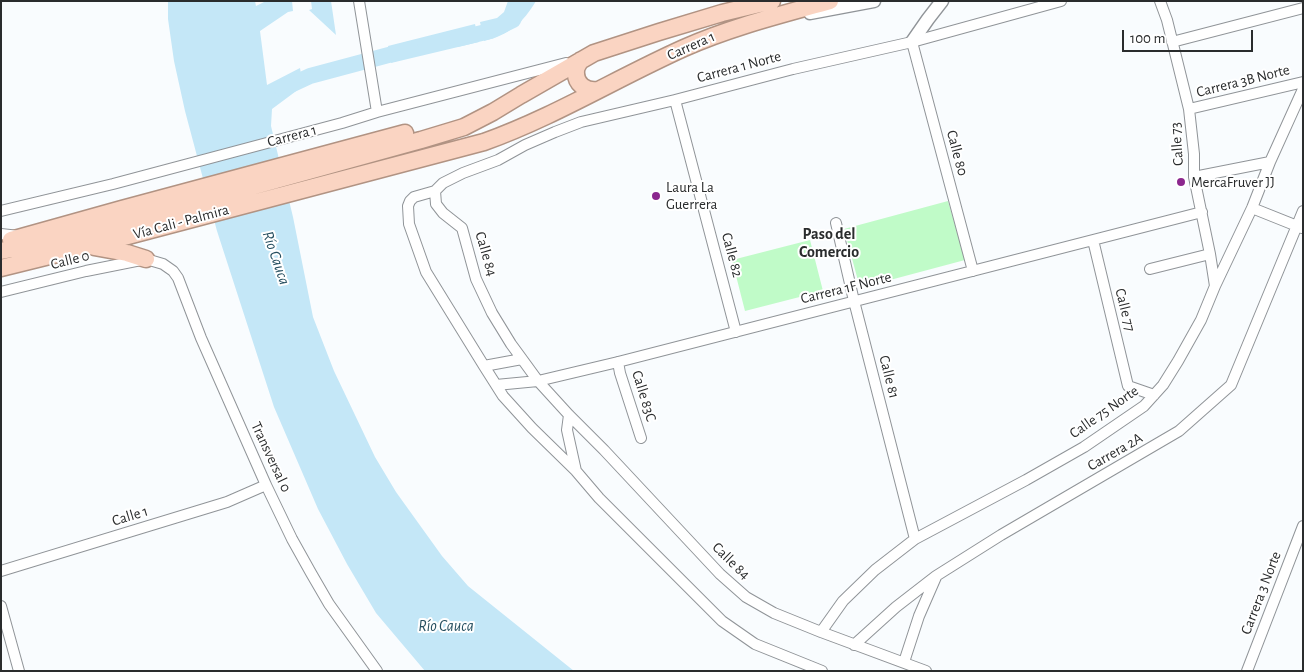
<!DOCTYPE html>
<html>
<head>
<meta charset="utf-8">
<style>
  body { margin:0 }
  #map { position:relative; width:1304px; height:672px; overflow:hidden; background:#f9fcfe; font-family:"Alegreya Sans",sans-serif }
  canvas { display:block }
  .frame { position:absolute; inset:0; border:2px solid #2a2c2d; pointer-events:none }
  .scale { position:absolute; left:1122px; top:30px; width:131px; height:22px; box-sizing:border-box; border:2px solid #2a2c2d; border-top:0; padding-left:6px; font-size:15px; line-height:18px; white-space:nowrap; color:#2a2c2d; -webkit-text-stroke:4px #fff; paint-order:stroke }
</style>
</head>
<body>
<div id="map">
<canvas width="1304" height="672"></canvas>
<div class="frame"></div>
<div class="scale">100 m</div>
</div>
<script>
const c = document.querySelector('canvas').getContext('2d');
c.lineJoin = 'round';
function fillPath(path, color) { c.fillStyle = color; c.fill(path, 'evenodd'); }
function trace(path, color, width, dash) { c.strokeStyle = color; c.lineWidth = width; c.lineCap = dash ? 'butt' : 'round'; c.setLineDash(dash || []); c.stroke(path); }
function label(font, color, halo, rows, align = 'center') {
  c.font = font + ' "Alegreya Sans",sans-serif'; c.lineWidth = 4; c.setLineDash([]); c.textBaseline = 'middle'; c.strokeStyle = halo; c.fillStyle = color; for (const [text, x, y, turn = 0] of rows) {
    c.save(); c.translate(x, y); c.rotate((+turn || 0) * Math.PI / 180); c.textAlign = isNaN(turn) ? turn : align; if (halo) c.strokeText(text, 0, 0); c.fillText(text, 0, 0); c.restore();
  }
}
const green = new Path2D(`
  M948 201 965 260 860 288 844 229Z
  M810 240 823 291 745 311 732 260Z`);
const water = new Path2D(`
  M168 1H255L256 6 266 1H292L293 11 288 12 260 31 267 85 300 68 303 86 272 109 271 126 293 217 313 317 334 371 375 457 396 492 442 556 468 586 574 671H425L376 613 347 564 318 509 274 407 217 231 185 111 174 61 168 19Z
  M311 1H331L336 35 309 10 312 9Z
  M508 1H536C523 23 509 35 484 41L480 22 497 18 504 12Z
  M475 24 479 42 391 63 388 46Z`);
const river = new Path2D(`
  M457 39 490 31 513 20 522 1
  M282 89 310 76 411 49`);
const minor = new Path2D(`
  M359 1 377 112
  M1160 1 1167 20 1189 109 1194 154V177L1210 254 1215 286
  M912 42 973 271
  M1172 42 1303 8
  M675 100 736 332
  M1189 109 1303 82
  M1194 177 1270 162
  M435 191 436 204 443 213 462 228 476 279 492 313 511 344 522 359 538 381 569 415 604 450 720 574 746 597 774 613 821 632 926 671
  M1252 208 1302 228
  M1 211 113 184 342 123 377 112 566 63
  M836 223 854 301 915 539
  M1 234 19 236
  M1093 240 1128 386 1154 395
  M1150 269 1210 254
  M1 292 86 271 146 259 163 264 173 271 178 278 201 338 266 485 292 539 311 573 329 604 377 671
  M618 362 620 373 641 438
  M484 366 522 359
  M496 385 538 381 618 362 1202 212
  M569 415 567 430 576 471
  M1 571 227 502 266 485
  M1 606 19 671
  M821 632 843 601 875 570 915 539 1026 480 1084 447 1144 406 1163 385 1178 361 1201 320 1215 286 1252 208 1270 162 1303 89
  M854 645 896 607 936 576 1001 535 1179 431 1231 385 1303 211
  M904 662 919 616 936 577
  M822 671 755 644 722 621 599 498 576 471 532 428 503 396 484 366 426 272 409 224 408 206 410 201 414 197 435 191 443 183 463 173 498 160 525 145 555 132 581 122 675 100 793 69 912 42 1061 1
  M1247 671 1303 526`);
const tertiary = new Path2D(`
  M810 13 874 1
  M912 42 928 19 942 1`);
const trunk = new Path2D(`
  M581 60C579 63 576 67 576 71 575 84 586 92 598 90
  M11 240 122 209 405 133
  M94 247 127 253 146 259
  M1 251 55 241 421 140 464 127 493 112 521 95 594 53 659 32 722 13 772 1
  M1 268 90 246 484 142C554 117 617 78 684 48 731 27 780 15 830 1`);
const markers = [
  [1181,182,5,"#8c278e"],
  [656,196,5,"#8c278e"]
];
const streetNames = [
  ["Carrera 1",691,46,-24],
  ["Carrera 1 Norte",739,67,-15],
  ["Carrera 3B Norte",1243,81,-14],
  ["Carrera 1",292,136,-15],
  ["Calle 73",1177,144,-94],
  ["Calle 80",957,153,75],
  ["Vía Cali - Palmira",181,222,-15],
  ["Calle 84",486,254,74],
  ["Calle 82",732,255,75],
  ["Calle 0",70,260,-14],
  ["Carrera 1F Norte",846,288,-14],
  ["Calle 77",1125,310,76],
  ["Calle 81",889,377,76],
  ["Calle 83C",644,396,73],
  ["Calle 75 Norte",1104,412,-35],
  ["Carrera 2A",1115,452,-30],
  ["Transversal 0",271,457,65],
  ["Calle 1",130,516,-17],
  ["Calle 84",731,561,44],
  ["Carrera 3 Norte",1261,593,-69]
];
const poiNames = [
  ["MercaFruver JJ",1191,182],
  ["Laura La",666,187],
  ["Guerrera",666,204]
];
const neighbourhoodNames = [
  ["Paso del",829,234],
  ["Comercio",829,252]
];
const waterNames = [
  ["Río Cauca",276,258,71],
  ["Río Cauca",446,626]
];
fillPath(green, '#c0fbc8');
fillPath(water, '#c4e7f7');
trace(river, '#c4e7f7', 16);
trace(minor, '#909498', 12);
trace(tertiary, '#909498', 15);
trace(trunk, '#b19383', 19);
trace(minor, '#fff', 10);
trace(tertiary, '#fff', 12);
trace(trunk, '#fad4c2', 16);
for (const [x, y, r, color] of markers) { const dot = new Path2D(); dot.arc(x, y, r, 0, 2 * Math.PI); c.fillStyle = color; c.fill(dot); trace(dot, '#fff', 2); }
label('15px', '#2a2c2d', '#fff', streetNames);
label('15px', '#2a2c2d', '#fff', poiNames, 'left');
label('bold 16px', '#2a2c2d', '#fff', neighbourhoodNames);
label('italic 16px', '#264f60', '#fff', waterNames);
</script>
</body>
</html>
